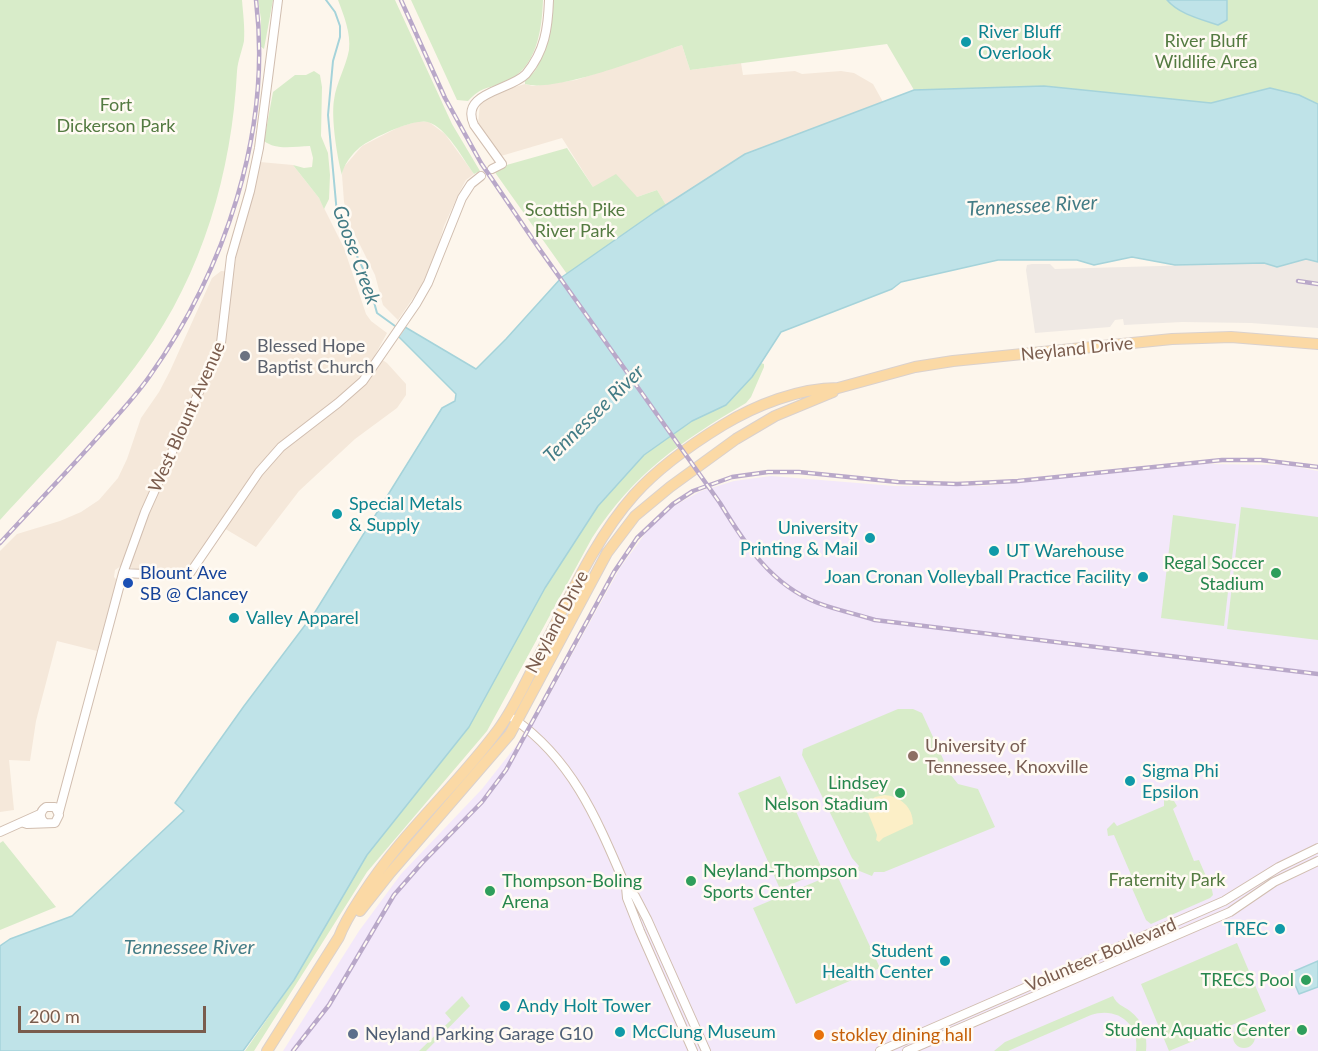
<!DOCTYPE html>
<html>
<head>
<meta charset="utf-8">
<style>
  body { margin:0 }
  #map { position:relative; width:1318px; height:1051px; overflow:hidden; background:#fdf6ec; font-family:Lato,sans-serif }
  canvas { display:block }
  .scale { position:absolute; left:18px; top:1006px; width:188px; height:27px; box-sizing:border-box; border:3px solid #7a5c4d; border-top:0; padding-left:8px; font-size:18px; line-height:21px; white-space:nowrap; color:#7a5c4d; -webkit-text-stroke:4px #fffaf3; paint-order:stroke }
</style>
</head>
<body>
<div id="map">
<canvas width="1318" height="1051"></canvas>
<div class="scale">200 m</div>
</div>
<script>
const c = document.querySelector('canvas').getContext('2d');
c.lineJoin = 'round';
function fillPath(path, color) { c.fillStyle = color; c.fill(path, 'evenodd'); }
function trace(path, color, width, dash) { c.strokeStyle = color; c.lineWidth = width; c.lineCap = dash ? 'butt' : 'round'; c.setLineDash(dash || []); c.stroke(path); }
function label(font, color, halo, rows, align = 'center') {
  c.font = font + ' Lato,sans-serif'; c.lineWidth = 5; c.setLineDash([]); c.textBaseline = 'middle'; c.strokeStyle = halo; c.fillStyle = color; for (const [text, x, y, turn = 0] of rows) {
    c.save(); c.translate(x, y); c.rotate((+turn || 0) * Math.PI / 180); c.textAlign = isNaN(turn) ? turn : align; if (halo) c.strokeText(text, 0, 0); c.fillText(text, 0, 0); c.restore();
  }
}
const residential = new Path2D(`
  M682 45 690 70 741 63 743 75 795 71 802 74 841 71 854 73 873 84 883 102 745 154 666 205 657 190 637 197 593 187 562 138 501 156 478 124 480 104 494 93 525 84 533 86 576 80Z
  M419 121 429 122 445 134 474 174 466 180 459 193 444 226 434 260 422 285 398 320 383 305 375 275 350 225 344 202 342 175 343 168 362 146 399 127Z
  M260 162 293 165 319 198 344 248 366 314 371 321 387 333 375 355 387 363 406 384V395L397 408 355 439 299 491 256 547 222 527 187 572 138 569 121 566 115 570 114 577 117 580 97 651 57 641 36 721 30 761 9 760 14 810 0 812V551L17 534 60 521 81 512 99 500 118 478 127 459 141 418 159 392 170 371 212 278 221 271 234 272 236 256Z`);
const industrial = new Path2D(`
  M1306 259 1318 262V328L1251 323 1182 322 1124 325 1123 319 1115 320 1110 327 1035 333 1026 270 1027 265 1032 264H1050L1055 269 1264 263 1277 267Z`);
const education = new Path2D(`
  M1205 464 1287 465 1318 471V1051H283L359 931 401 874 482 789 534 723 620 568 650 527 672 507 701 491 734 481 771 476 895 486H984Z`);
const green = new Path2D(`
  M0 0H242C243 13 245 27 244 41 242 51 238 60 237 71 232 172 202 274 143 356 101 415 48 467 0 520Z
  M258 0H273L264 49 260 46 261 19Z
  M338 0H395L452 124 480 171 474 174C463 159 447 128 428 122 414 118 375 137 363 145 354 151 343 165 342 175 337 157 331 118 334 100 336 83 346 67 349 50 351 33 344 16 338 0Z
  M411 0H543C542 29 537 69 505 82 488 89 482 86 468 101L457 100Z
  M549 0H1318V104L1299 95 1270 88 1211 103 1044 86 914 90 887 44 690 70 682 45C648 56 556 93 525 84V80C533 73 539 70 538 58Z
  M314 71 320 75 322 87 321 136 328 153 330 175 329 199 324 209 319 198 293 165 304 168 312 167 313 158 310 146C295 146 277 151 264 141L273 92 295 75H306Z
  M567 148 593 187 616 174 637 197 657 190 666 205 567 274 494 171 503 166Z
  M761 363 764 364V367L751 397 746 403C680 442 634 473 592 538L487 731 367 872 254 1051H245L294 980 367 855 598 506 644 455 692 421 726 405 752 377Z
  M1241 507 1318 517V640L1227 629Z
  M1173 515 1236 524 1224 626 1161 618Z
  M898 709H913L922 713 950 774 958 784 978 789 995 827 884 872H874L872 876 857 870 859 866 852 858 802 755 803 749Z
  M780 776 823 871 780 889 738 793Z
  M1167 799 1174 801 1177 806 1173 809 1194 861 1199 860 1212 890 1213 895 1210 898 1151 924 1146 920 1131 886 1135 884 1114 835 1108 836 1107 829 1114 822 1117 826 1164 806V800Z
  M3 841 56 907 0 930V843Z
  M836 873 880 968 796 1004 753 908Z
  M1237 943 1266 1011 1169 1051 1141 984Z
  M462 996 470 1006 426 1051H419L451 1020 445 1013Z
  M1113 996C1117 1005 1122 1005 1130 1011 1143 1021 1148 1036 1146 1051H1136C1140 1024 1117 1006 1091 1015L1008 1051H994L1005 1042Z
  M1233 1037a11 11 0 1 1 22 0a11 11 0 1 1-22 0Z`);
const sand = new Path2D(`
  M885 795C901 797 913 807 913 824L883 838 879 842 876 840 877 835 865 805 875 797Z`);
const water = new Path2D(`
  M1167 0H1227V20L1218 25C1200 19 1179 14 1167 0Z
  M1044 86 1211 103 1270 88 1299 95 1318 104V262L1306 259 1277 267 1264 263 1175 265 1132 257 1094 265 1077 260H998L901 282 892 289 781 332 752 377 726 405 692 421 644 455 598 506 545 588 469 727 367 855 294 980 243 1051H0V946L10 939 72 916 184 811 175 803 244 706 315 612 442 408 455 401 456 394 398 336 405 327 476 369 506 339 562 277 655 212 745 154 914 90Z
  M1318 961V987L1299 994 1290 973Z`);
const stream = new Path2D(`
  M326 0 335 12 340 26V37L333 61 328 115 337 214 367 277 377 313 395 326`);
const tertiary = new Path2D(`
  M492 169 502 164 474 125C459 92 510 91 526 74 545 51 548 28 549 0
  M123 573 188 576 259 472 281 447 338 403 363 381 416 304 428 283 462 198 471 184 481 176
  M514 719C574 761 598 822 626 887L627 898 640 931 693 1051
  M59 812 123 573 145 512 221 343 231 257 250 191 259 148 278 0
  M24 823 27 824 55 823 59 815 55 807H46C40 811 39 817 44 822
  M0 832 40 814
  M626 887 635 896 647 919 706 1051
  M880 1051 1224 901 1279 867 1318 848
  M907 1051 1230 912 1274 882 1318 861`);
const primary = new Path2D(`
  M360 911 390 873 510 734 607 553 635 516 670 487 736 439 775 416 833 392
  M267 1051 339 937C345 921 354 908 363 894 402 833 456 787 498 730 515 707 527 679 540 654 568 601 594 540 634 495 659 467 692 444 723 425 756 405 799 388 838 388L915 367 953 361 1172 339 1231 337 1318 344`);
const rail = new Path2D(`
  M401 0 445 98 481 163 538 247 720 503C745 544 771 585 818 603 836 610 857 614 875 620L1318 674
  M1298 281 1318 284
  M0 543C33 507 67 472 99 436 116 417 134 398 149 377 225 270 272 132 256 0
  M293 1051 329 1005 394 895 422 863 482 802 506 770 614 572 637 538 673 504 693 491 732 477 768 472H799L898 482 957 484 1018 481 1222 460H1261L1318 467`);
const markers = [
  [966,42,6,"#0f9aa8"],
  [245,356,6,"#6b7280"],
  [337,514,6,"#0f9aa8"],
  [870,538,6,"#0f9aa8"],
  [994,551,6,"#0f9aa8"],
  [1276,573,6,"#2e9e5b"],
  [1143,577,6,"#0f9aa8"],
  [128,583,6,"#1a4fb4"],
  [234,618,6,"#0f9aa8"],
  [913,756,6,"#8d6e63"],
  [1130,781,6,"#0f9aa8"],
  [900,793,6,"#2e9e5b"],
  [691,881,6,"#2e9e5b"],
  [490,891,6,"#2e9e5b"],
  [1280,929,6,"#0f9aa8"],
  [945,961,6,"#0f9aa8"],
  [1306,980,6,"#2e9e5b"],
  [505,1006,6,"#0f9aa8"],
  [1302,1030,6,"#2e9e5b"],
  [620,1032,6,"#0f9aa8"],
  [353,1034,6,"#5c6f8a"],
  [819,1035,6,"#e8710a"]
];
const cultureNames = [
  ["River Bluff",978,32],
  ["Overlook",978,53],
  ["Special Metals",349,504],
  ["& Supply",349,525],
  ["University",858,528,"right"],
  ["Printing & Mail",858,549,"right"],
  ["UT Warehouse",1006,551],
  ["Joan Cronan Volleyball Practice Facility",1131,577,"right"],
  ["Valley Apparel",246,618],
  ["Sigma Phi",1142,771],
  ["Epsilon",1142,792],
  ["TREC",1268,929,"right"],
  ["Student",933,951,"right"],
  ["Health Center",933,972,"right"],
  ["Andy Holt Tower",517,1006],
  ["McClung Museum",632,1032]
];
const parkNames = [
  ["River Bluff",1206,41],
  ["Wildlife Area",1206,62],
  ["Fort",116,105],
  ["Dickerson Park",116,126],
  ["Scottish Pike",575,210],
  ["River Park",575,231],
  ["Fraternity Park",1167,880]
];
const worshipNames = [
  ["Blessed Hope",257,346],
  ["Baptist Church",257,367]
];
const streetNames = [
  ["Neyland Drive",1077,349,-6],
  ["West Blount Avenue",187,417,-66],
  ["Neyland Drive",557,622,-62],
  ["Volunteer Boulevard",1101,955,-23]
];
const leisureNames = [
  ["Regal Soccer",1264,563],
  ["Stadium",1264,584],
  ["Lindsey",888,783],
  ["Nelson Stadium",888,804],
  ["Neyland-Thompson",703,871,"left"],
  ["Sports Center",703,892,"left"],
  ["Thompson-Boling",502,881,"left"],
  ["Arena",502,902,"left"],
  ["TRECS Pool",1294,980],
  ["Student Aquatic Center",1290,1030]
];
const transitNames = [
  ["Blount Ave",140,573],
  ["SB @ Clancey",140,594]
];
const educationNames = [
  ["University of",925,746],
  ["Tennessee, Knoxville",925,767]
];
const serviceNames = [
  ["Neyland Parking Garage G10",365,1034]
];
const foodNames = [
  ["stokley dining hall",831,1035]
];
const waterNames = [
  ["Tennessee River",1032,206,-3],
  ["Goose Creek",356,255,70],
  ["Tennessee River",594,414,-44],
  ["Tennessee River",189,948]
];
fillPath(residential, '#f5e8da');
fillPath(industrial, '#efe9e4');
fillPath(education, '#f3e8fa');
fillPath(green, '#d8ecc9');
fillPath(sand, '#fcefc7');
fillPath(water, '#bfe3e8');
trace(water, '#a5d3da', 1.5);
trace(stream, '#a5d3da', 2);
trace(tertiary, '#d1beb0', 10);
trace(primary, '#dad1cd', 12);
trace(tertiary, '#fff', 8);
trace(primary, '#fbd9a5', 10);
trace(rail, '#b9a8c9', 4.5);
trace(rail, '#fffaf3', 2, [7]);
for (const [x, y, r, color] of markers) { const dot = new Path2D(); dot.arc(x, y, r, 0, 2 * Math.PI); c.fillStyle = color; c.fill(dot); trace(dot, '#fffaf3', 2); }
label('18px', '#0d838f', '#fffaf3', cultureNames, 'left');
label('18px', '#537a41', '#fffaf3', parkNames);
label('18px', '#5b616d', '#fffaf3', worshipNames, 'left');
label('18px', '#7a5c4d', '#fffaf3', streetNames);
label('18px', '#27864d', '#fffaf3', leisureNames, 'right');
label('18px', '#164399', '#fffaf3', transitNames, 'left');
label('18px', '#785e54', '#fffaf3', educationNames, 'left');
label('18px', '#4e5e75', '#fffaf3', serviceNames, 'left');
label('18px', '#c56008', '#fffaf3', foodNames, 'left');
label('italic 20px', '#437c86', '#fffaf3', waterNames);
</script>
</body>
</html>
